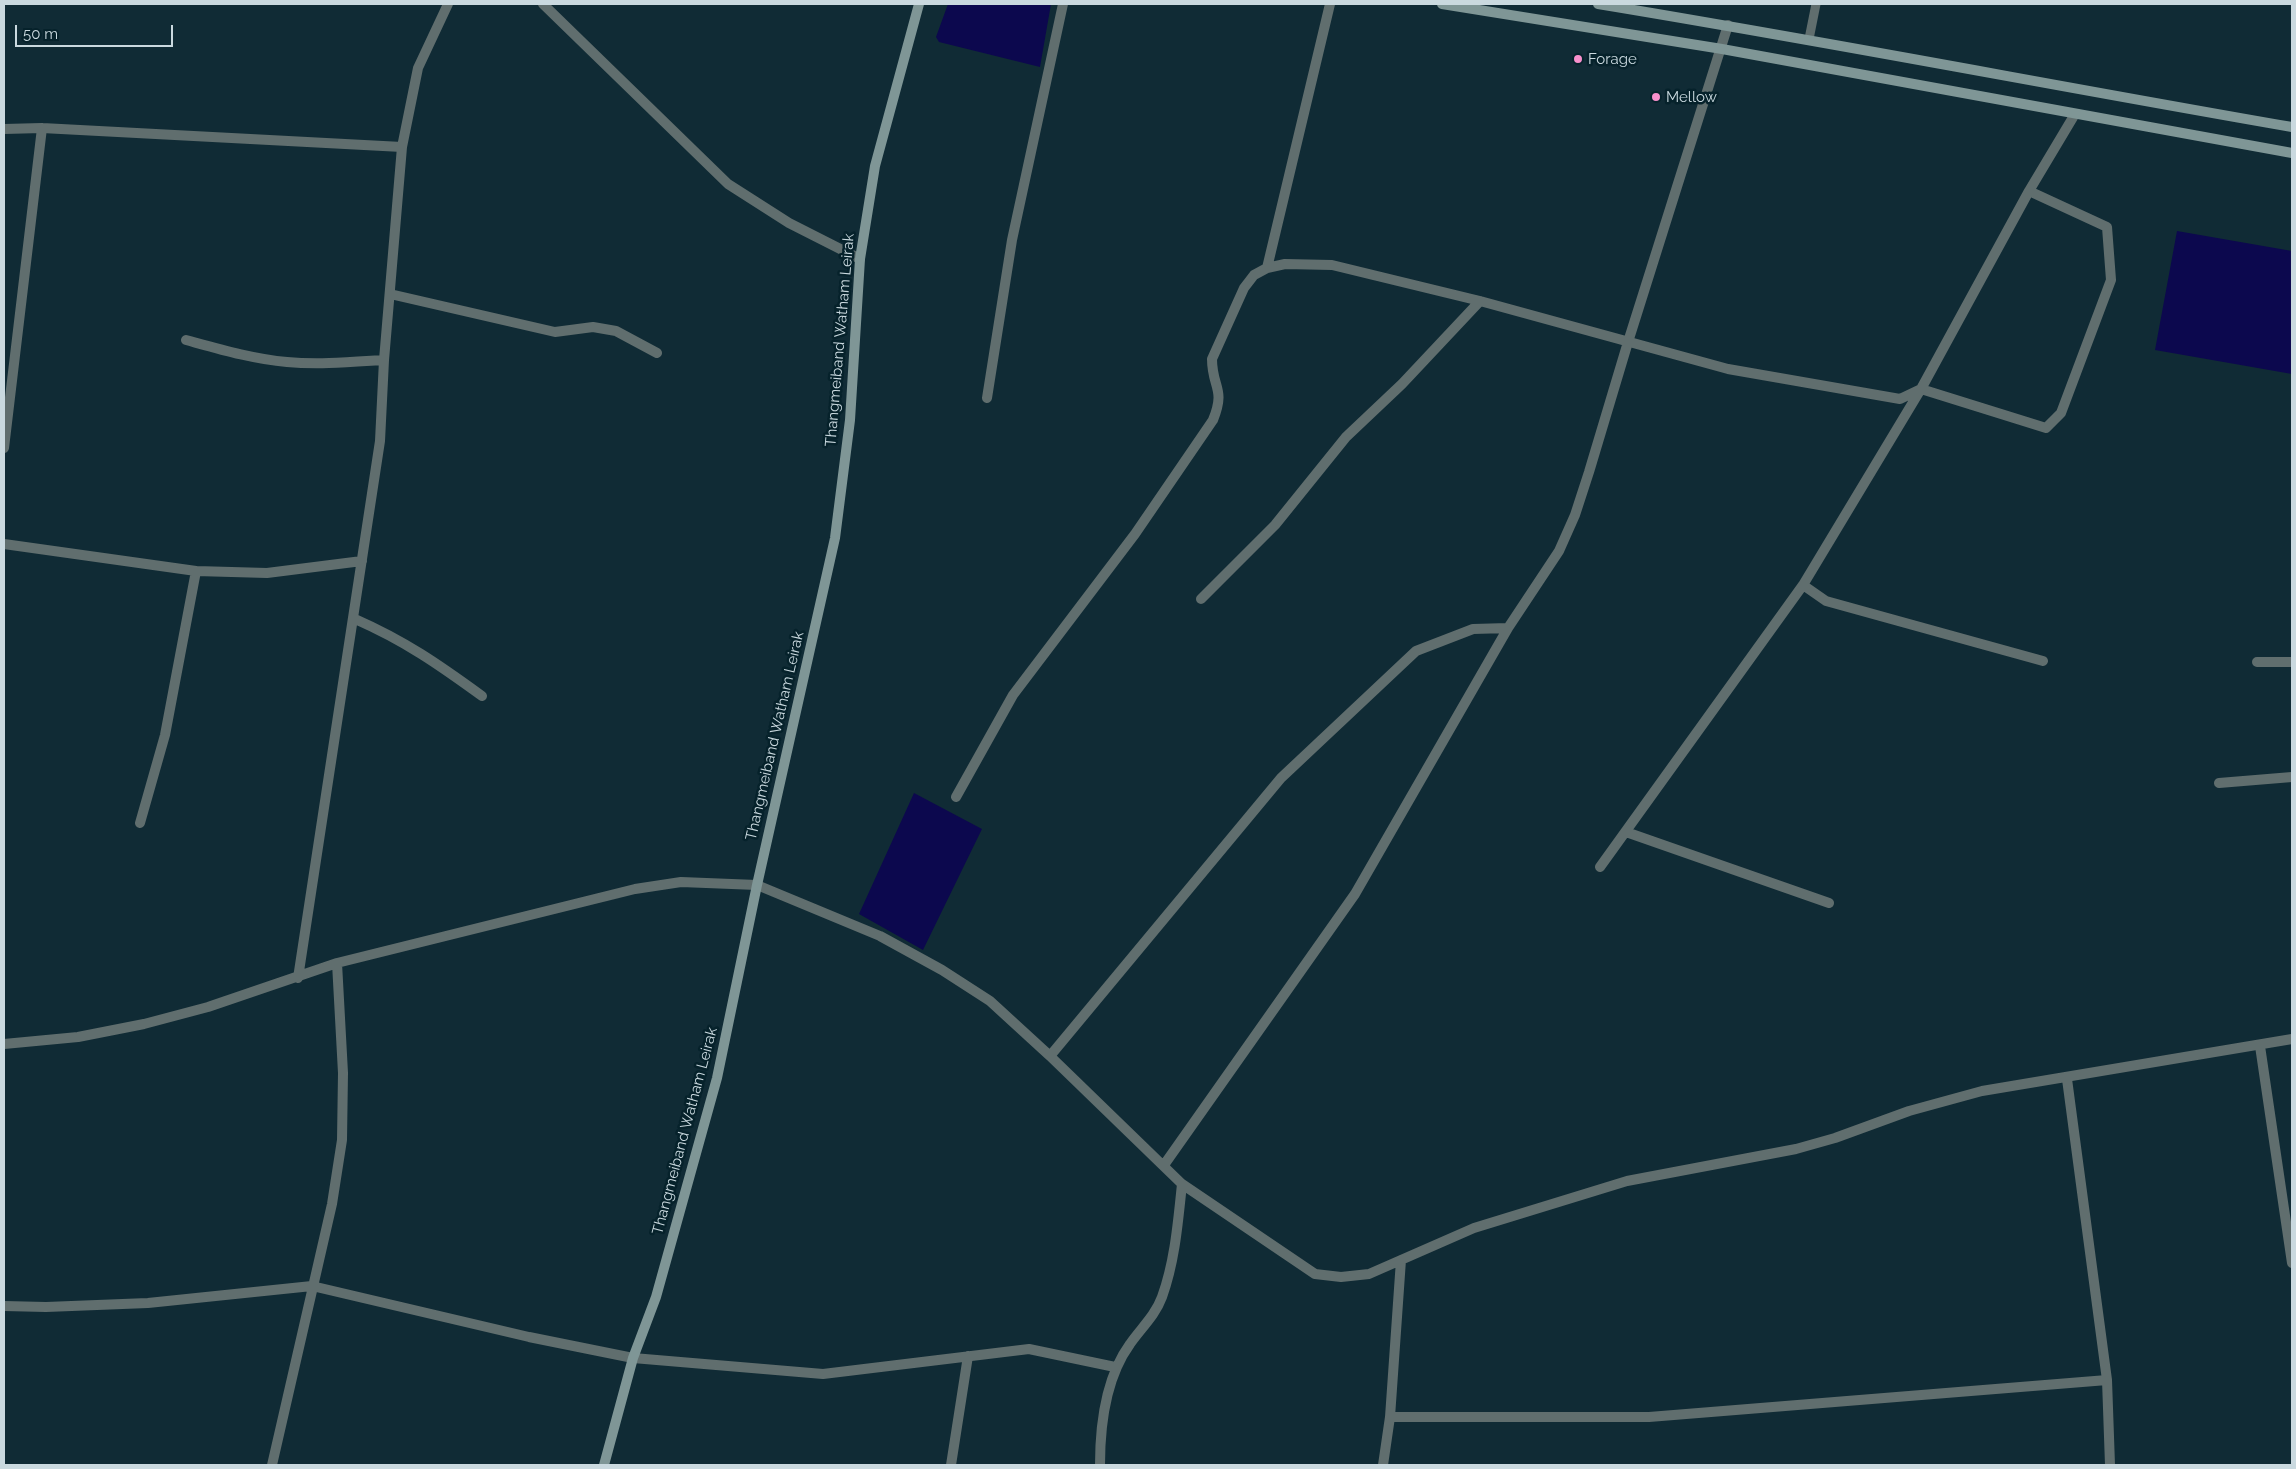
<!DOCTYPE html>
<html>
<head>
<meta charset="utf-8">
<style>
  body { margin:0 }
  #map { position:relative; width:2296px; height:1469px; overflow:hidden; background:#102b35; font-family:Raleway,sans-serif }
  canvas { display:block }
  .frame { position:absolute; inset:0; border:5px solid #cad9df; pointer-events:none }
  .scale { position:absolute; left:15px; top:25px; width:158px; height:22px; box-sizing:border-box; border:2px solid #cad9df; border-top:0; padding-left:6px; font-size:15px; line-height:18px; white-space:nowrap; color:#cad9df; -webkit-text-stroke:4px #06222b; paint-order:stroke }
</style>
</head>
<body>
<div id="map">
<canvas width="2296" height="1469"></canvas>
<div class="frame"></div>
<div class="scale">50 m</div>
</div>
<script>
const c = document.querySelector('canvas').getContext('2d');
c.lineJoin = 'round';
function fillPath(path, color) { c.fillStyle = color; c.fill(path, 'evenodd'); }
function trace(path, color, width, dash) { c.strokeStyle = color; c.lineWidth = width; c.lineCap = dash ? 'butt' : 'round'; c.setLineDash(dash || []); c.stroke(path); }
function label(font, color, halo, rows, align = 'center') {
  c.font = font + ' Raleway,sans-serif'; c.lineWidth = 5; c.setLineDash([]); c.textBaseline = 'middle'; c.strokeStyle = halo; c.fillStyle = color; for (const [text, x, y, turn = 0] of rows) {
    c.save(); c.translate(x, y); c.rotate((+turn || 0) * Math.PI / 180); c.textAlign = isNaN(turn) ? turn : align; if (halo) c.strokeText(text, 0, 0); c.fillText(text, 0, 0); c.restore();
  }
}
const water = new Path2D(`
  M948 4H1051L1040 67 939 42 936 37Z
  M2177 231 2292 251V374L2155 350Z
  M914 793 982 829 923 950 859 914Z`);
const lane = new Path2D(`
  M1809 39 1816 4`);
const street = new Path2D(`
  M543 4 728 184 789 223 860 259
  M4 129 42 128 402 147
  M1267 268 1330 4
  M390 294 555 332 593 327 616 331 657 353
  M186 340C219 349 253 359 287 362 319 365 352 362 384 360
  M987 398 1012 240 1063 4
  M4 448 42 128
  M4 544 196 571 267 573 362 561
  M1803 585 1826 601 2043 661
  M1201 599 1275 525 1346 437 1402 384 1480 301
  M355 619C405 641 438 664 482 696
  M2257 662H2292
  M2219 783 2292 777
  M956 797 1013 695 1135 534 1213 420C1226 388 1212 388 1212 359L1244 288 1254 275 1267 268 1285 264 1332 265 1480 301 1728 369 1900 399 1921 389 2046 428 2061 413 2111 280 2107 227 2029 191
  M140 823 165 735 196 571
  M1626 832 1829 903
  M1600 867 1803 585 1921 389 2029 191 2075 114
  M298 978 380 441 384 360 402 147 418 68 448 4
  M4 1044 78 1037 144 1024 208 1007 337 963 635 889 681 882 757 885 880 936 942 970 990 1001 1050 1056 1182 1184 1315 1274 1341 1277 1369 1274 1474 1228 1627 1181 1796 1149 1835 1138 1909 1111 1982 1091 2292 1039
  M2260 1046 2292 1263
  M1050 1056 1281 778 1416 651 1473 629 1508 628
  M2067 1079 2107 1380 2110 1465
  M1164 1165 1355 894 1508 628 1559 551 1575 515 1589 472 1628 342 1728 25
  M4 1306 46 1307 148 1303 312 1286 529 1337 633 1358 823 1374 1029 1349 1115 1367
  M1390 1417H1649L2107 1380
  M272 1465 332 1204 342 1140 343 1073 337 963
  M951 1465 968 1356
  M1100 1465C1100 1426 1106 1377 1130 1344 1141 1328 1155 1316 1162 1297 1175 1261 1178 1222 1182 1184
  M1383 1465 1390 1417 1401 1260`);
const secondary = new Path2D(`
  M1442 4 1722 49 2292 153
  M1598 4C1830 42 2061 87 2292 127
  M604 1465 633 1358 656 1297 717 1078 757 885 835 538 850 420 860 259 875 166 919 4`);
const markers = [
  [1578,59,5,"#f890cc"],
  [1656,97,5,"#f890cc"]
];
const poiNames = [
  ["Forage",1588,59],
  ["Mellow",1666,97]
];
const streetNames = [
  ["Thangmeiband Watham Leirak",840,340,-85],
  ["Thangmeiband Watham Leirak",775,736,-77],
  ["Thangmeiband Watham Leirak",685,1131,-75]
];
fillPath(water, '#0c084e');
trace(lane, '#606e6e', 9);
trace(street, '#606e6e', 10);
trace(secondary, '#7f9696', 10);
for (const [x, y, r, color] of markers) { const dot = new Path2D(); dot.arc(x, y, r, 0, 2 * Math.PI); c.fillStyle = color; c.fill(dot); trace(dot, '#06222b', 2); }
label('15px', '#cad9df', '#06222b', poiNames, 'left');
label('15px', '#cad9df', '#06222b', streetNames);
</script>
</body>
</html>
